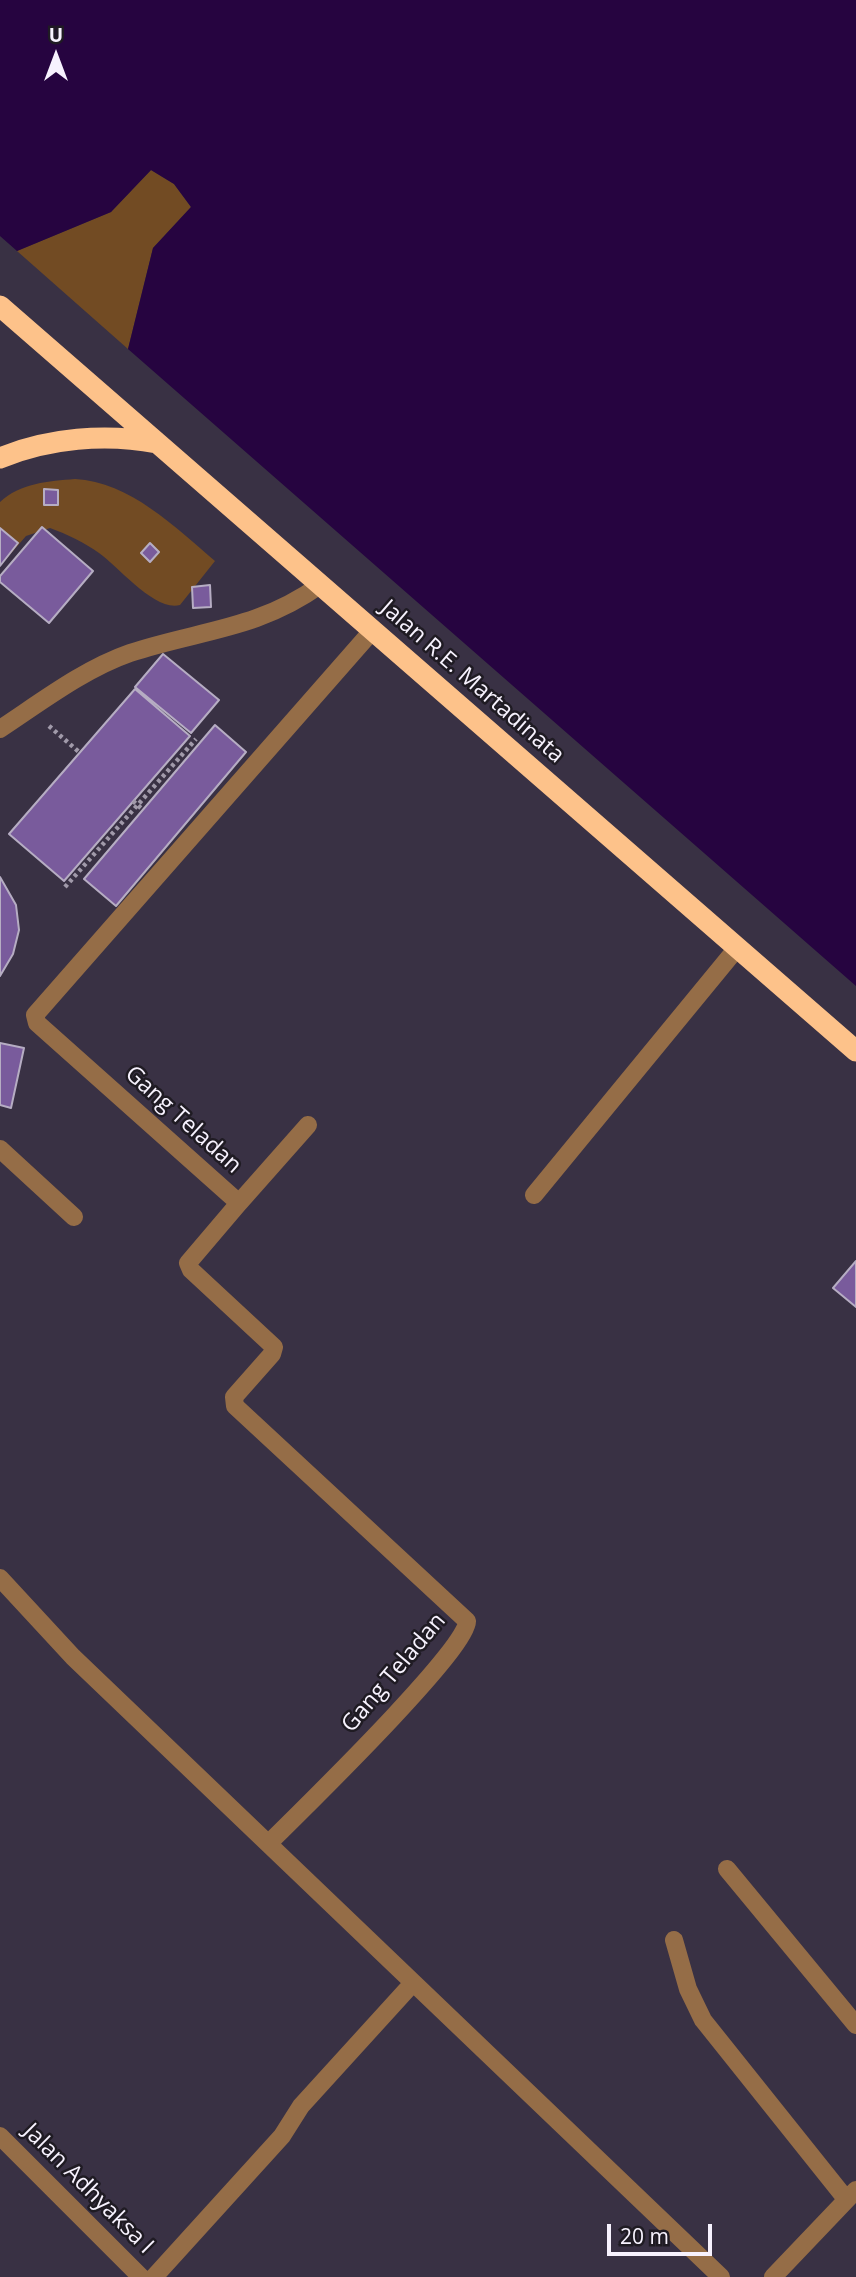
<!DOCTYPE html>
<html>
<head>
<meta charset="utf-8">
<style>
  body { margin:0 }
  #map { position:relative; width:856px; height:2277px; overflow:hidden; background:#393144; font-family:"Open Sans",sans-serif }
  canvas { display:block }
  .north { position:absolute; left:21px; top:21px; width:70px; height:70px; -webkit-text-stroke:5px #1f1b23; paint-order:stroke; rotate:0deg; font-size:19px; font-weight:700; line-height:28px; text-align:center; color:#f7f2fe }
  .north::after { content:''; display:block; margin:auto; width:24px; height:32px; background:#f7f2fe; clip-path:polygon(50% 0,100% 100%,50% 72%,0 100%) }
  .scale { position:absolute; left:607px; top:2224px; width:105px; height:32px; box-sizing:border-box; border:4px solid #f7f2fe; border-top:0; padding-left:9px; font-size:21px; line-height:24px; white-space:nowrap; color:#f7f2fe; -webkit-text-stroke:5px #1f1b23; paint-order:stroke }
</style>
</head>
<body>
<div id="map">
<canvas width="856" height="2277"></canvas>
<div class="north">U</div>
<div class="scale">20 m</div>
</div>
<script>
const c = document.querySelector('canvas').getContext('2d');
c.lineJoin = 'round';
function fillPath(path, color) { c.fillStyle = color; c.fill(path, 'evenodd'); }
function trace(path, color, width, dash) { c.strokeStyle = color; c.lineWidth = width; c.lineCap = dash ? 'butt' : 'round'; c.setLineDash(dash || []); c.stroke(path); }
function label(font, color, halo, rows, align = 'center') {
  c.font = font + ' "Open Sans",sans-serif'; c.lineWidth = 5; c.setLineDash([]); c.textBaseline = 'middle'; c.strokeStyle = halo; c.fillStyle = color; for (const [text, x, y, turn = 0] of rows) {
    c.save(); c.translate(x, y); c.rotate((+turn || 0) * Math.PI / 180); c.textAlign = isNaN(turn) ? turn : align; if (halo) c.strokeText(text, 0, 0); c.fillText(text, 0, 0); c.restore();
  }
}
const green = new Path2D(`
  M151 170 174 184 191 207 153 248 128 349 17 251 111 212Z
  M75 479C130 482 175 527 215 561L180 605C155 612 119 567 99 553 85 543 67 534 50 528L26 536 0 566V502C20 483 49 481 75 479Z`);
const water = new Path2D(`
  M0 0H856V986L128 349 153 248 191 207 174 184 151 170 111 212 17 251 0 236Z`);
const building = new Path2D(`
  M44 489 58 490V505H44Z
  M42 527 93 571 49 623 0 582V576Z
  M0 528 18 543 0 566Z
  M150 543 159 552 150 562 141 553Z
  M210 585 211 607 193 608 192 587Z
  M163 654 219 700 191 733 135 687Z
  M135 689 190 736 64 881 9 834Z
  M215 725 246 752 116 906 84 879Z
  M0 877 16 905 19 930 13 954 0 976Z
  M0 1043 24 1048 11 1108 0 1105Z
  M856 1261V1307L833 1288Z`);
const path = new Path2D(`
  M49 726 79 752
  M133 801 143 810
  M65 887 196 739`);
const minor = new Path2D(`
  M0 729C41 702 84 669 130 653 199 630 257 630 320 585
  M0 1149 74 1217
  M534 1195 737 948
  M239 1203 308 1125
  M0 1578 73 1657 721 2277
  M269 1843C298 1814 469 1648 467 1621L235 1406 234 1397 272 1354 274 1347 191 1270 188 1263 239 1203 37 1023 35 1015 372 631
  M727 1869 856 2025
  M674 1940 688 1989 703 2020 846 2199
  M0 2136 141 2277
  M154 2277 282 2136 301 2106 412 1984
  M773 2277 856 2190`);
const highway = new Path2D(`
  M0 306 856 1051
  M0 458C48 438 106 433 157 443`);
const streetNames = [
  ["Jalan R.E. Martadinata",472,682,41],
  ["Gang Teladan",183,1120,42],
  ["Gang Teladan",394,1673,-50],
  ["Jalan Adhyaksa I",88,2189,45]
];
fillPath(green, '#724b23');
fillPath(water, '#260440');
fillPath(building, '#795b9c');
trace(building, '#b6adc3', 2);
trace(path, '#a19aaa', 4.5, [3.5, 3.5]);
trace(minor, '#956d47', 18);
trace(highway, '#fdc28a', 21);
label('23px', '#f7f2fe', '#1f1b23', streetNames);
</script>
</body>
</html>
